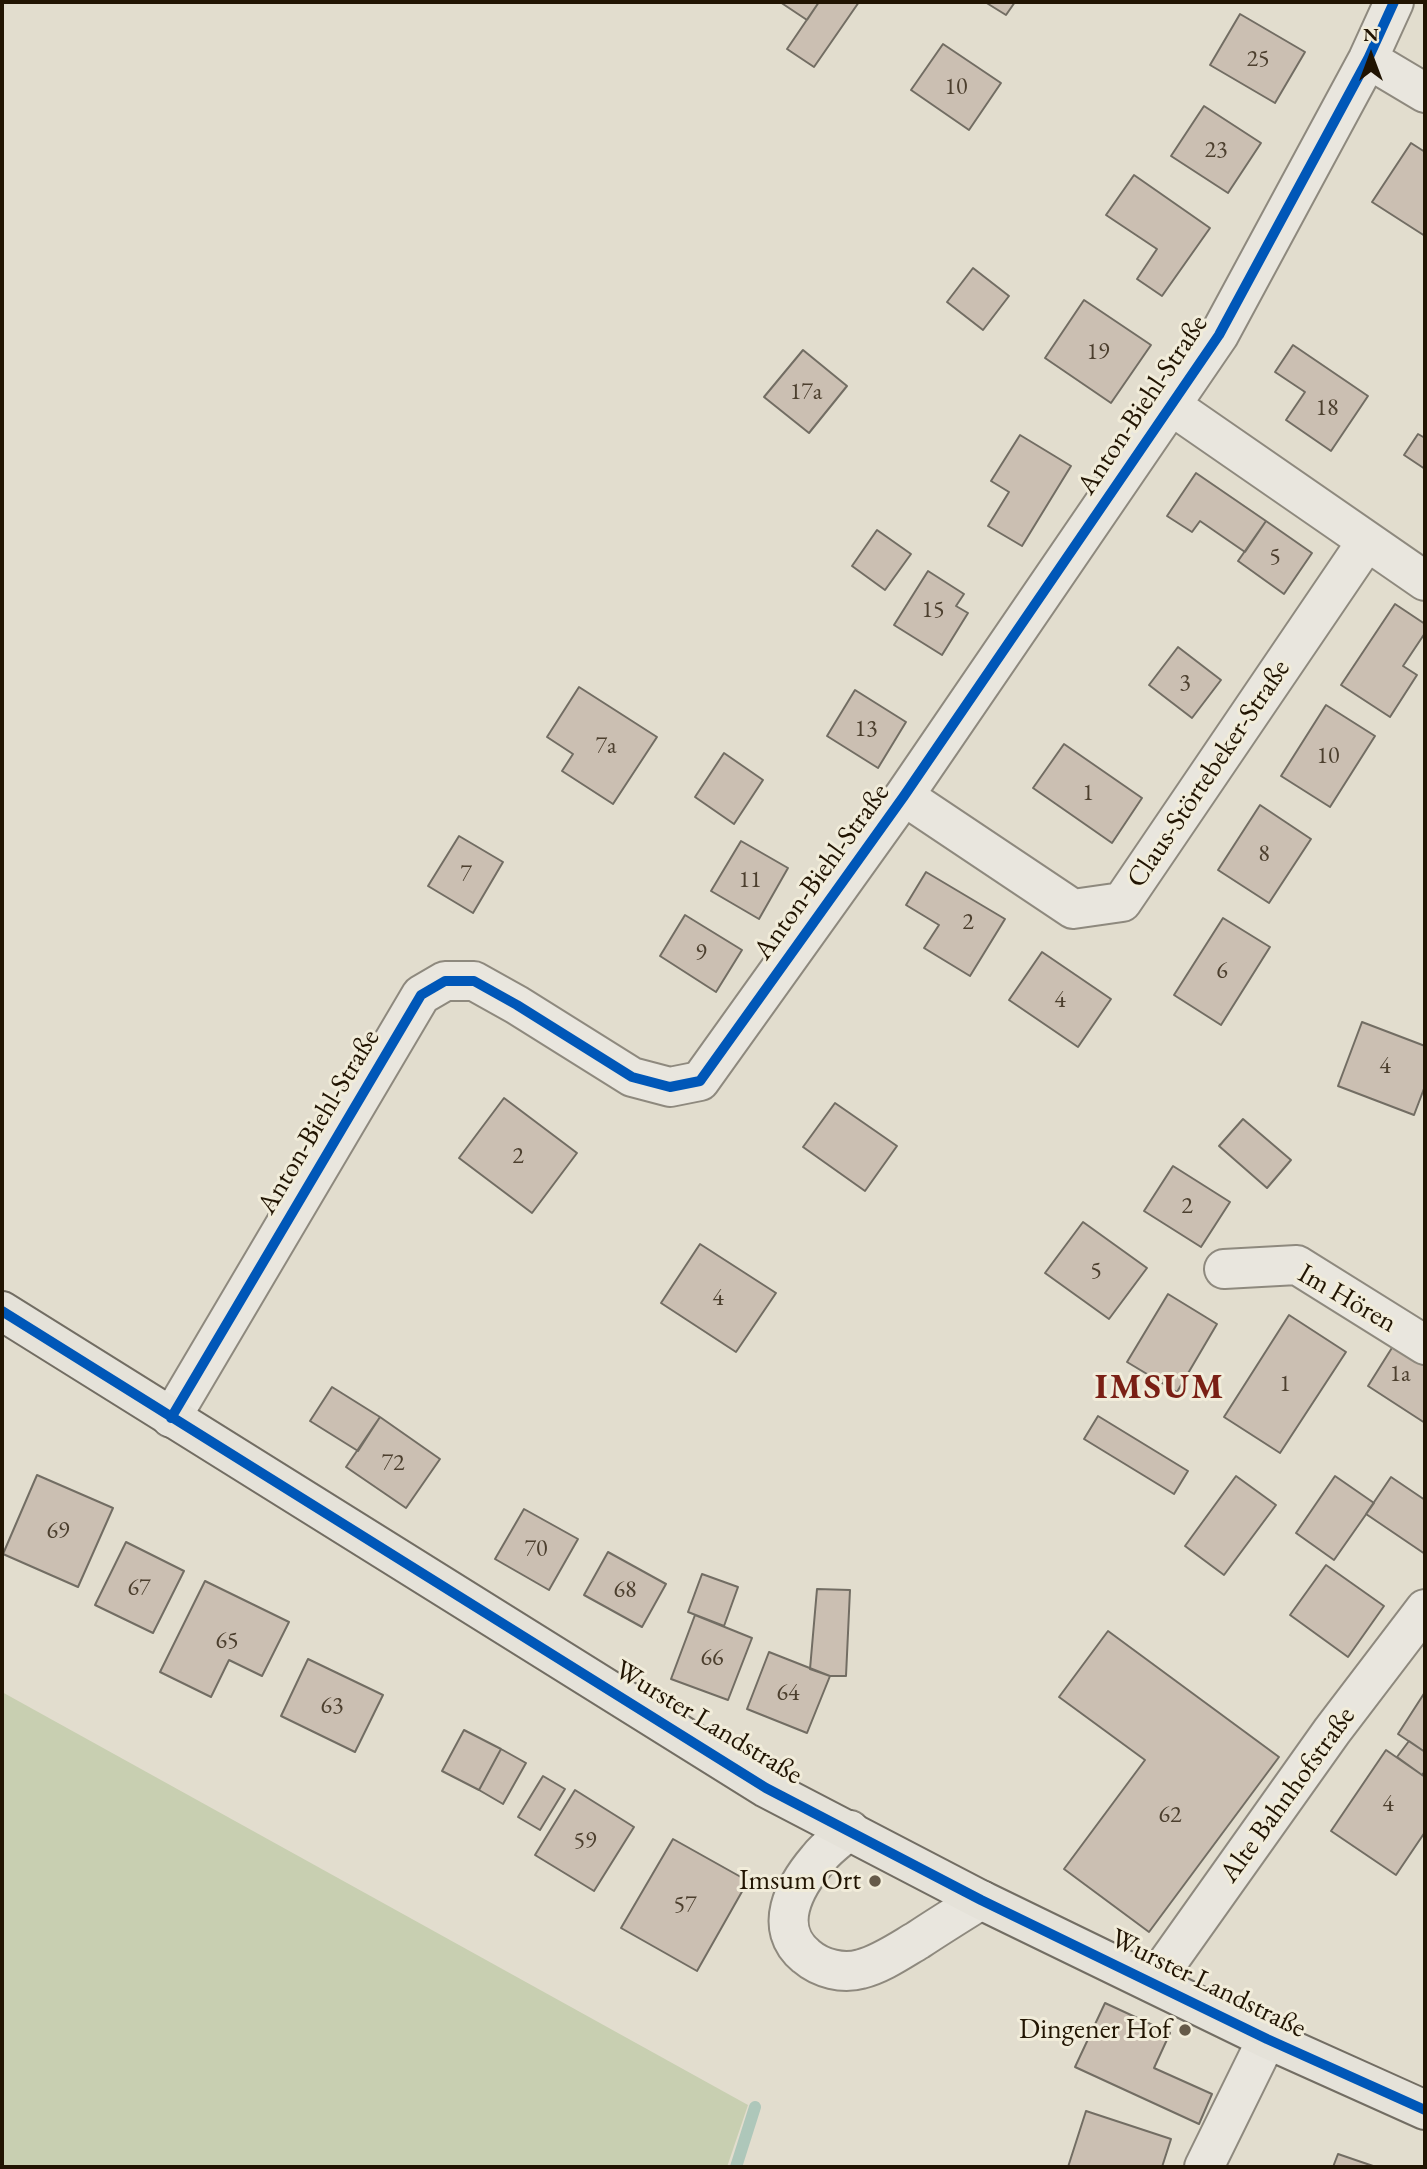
<!DOCTYPE html>
<html>
<head>
<meta charset="utf-8">
<style>
  body { margin:0 }
  #map { position:relative; width:1427px; height:2169px; overflow:hidden; background:#e2ddce; font-family:"EB Garamond",serif }
  canvas { display:block }
  .frame { position:absolute; inset:0; border:4px solid #211402; pointer-events:none }
  .north { position:absolute; left:1336px; top:21px; width:70px; height:70px; -webkit-text-stroke:5px #f1ecda; paint-order:stroke; rotate:0deg; font-size:19px; font-weight:700; line-height:28px; text-align:center; color:#211402 }
  .north::after { content:''; display:block; margin:auto; width:24px; height:32px; background:#211402; clip-path:polygon(50% 0,100% 100%,50% 72%,0 100%) }
</style>
</head>
<body>
<div id="map">
<canvas width="1427" height="2169"></canvas>
<div class="frame"></div>
<div class="north">N</div>
</div>
<script>
const c = document.querySelector('canvas').getContext('2d');
c.lineJoin = 'round';
function fillPath(path, color) { c.fillStyle = color; c.fill(path, 'evenodd'); }
function trace(path, color, width, dash) { c.strokeStyle = color; c.lineWidth = width; c.lineCap = dash ? 'butt' : 'round'; c.setLineDash(dash || []); c.stroke(path); }
function label(font, color, halo, rows, align = 'center') {
  c.font = font + ' "EB Garamond",serif'; c.lineWidth = 6; c.setLineDash([]); c.textBaseline = 'middle'; c.strokeStyle = halo; c.fillStyle = color; for (const [text, x, y, turn = 0] of rows) {
    c.save(); c.translate(x, y); c.rotate((+turn || 0) * Math.PI / 180); c.textAlign = isNaN(turn) ? turn : align; if (halo) c.strokeText(text, 0, 0); c.fillText(text, 0, 0); c.restore();
  }
}
const green = new Path2D(`
  M2 1692 748 2105 727 2167H2Z`);
const stream = new Path2D(`
  M736 2167 755 2107`);
const building = new Path2D(`
  M780 2H819L807 20Z
  M819 2H859L814 67 787 49Z
  M985 2H1015L1006 15Z
  M1240 14 1305 52 1275 103 1210 65Z
  M943 44 1001 83 969 130 911 90Z
  M1204 106 1261 143 1228 193 1171 156Z
  M1411 143 1425 152V236L1372 202Z
  M1134 175 1210 228 1162 296 1137 279 1157 249 1106 215Z
  M973 268 1009 296 983 330 947 302Z
  M1084 300 1151 345 1111 403 1045 358Z
  M1293 345 1368 396 1331 451 1286 420 1305 392 1275 372Z
  M803 350 847 386 809 433 764 397Z
  M1418 434 1425 438V469L1404 455Z
  M1020 435 1071 466 1022 546 988 526 1009 492 991 481Z
  M1196 473 1266 521 1245 552 1200 521 1192 532 1167 516Z
  M1266 521 1312 553 1284 594 1238 561Z
  M877 530 911 554 885 590 852 566Z
  M928 571 964 594 956 606 968 613 942 655 894 625Z
  M1395 604 1425 624V633L1403 666 1417 675 1390 717 1341 685Z
  M1178 647 1221 680 1192 718 1149 685Z
  M579 687 657 737 613 804 562 771 573 754 547 737Z
  M855 690 906 722 878 768 827 736Z
  M1326 705 1375 736 1330 807 1281 776Z
  M1064 744 1142 798 1112 843 1033 788Z
  M724 753 763 780 734 824 695 797Z
  M1260 805 1311 839 1269 903 1218 870Z
  M459 836 503 862 473 913 428 886Z
  M741 841 788 868 759 919 711 891Z
  M926 872 1005 919 970 976 924 948 939 925 906 905Z
  M685 915 742 950 716 992 660 956Z
  M1223 918 1270 947 1221 1025 1174 995Z
  M1042 952 1111 999 1078 1047 1009 1000Z
  M1362 1022 1425 1046V1086L1414 1115 1338 1086Z
  M504 1098 577 1153 532 1213 459 1158Z
  M835 1103 897 1146 865 1191 803 1147Z
  M1243 1119 1291 1160 1267 1188 1219 1146Z
  M1173 1166 1230 1202 1201 1247 1144 1211Z
  M1083 1222 1147 1268 1109 1319 1045 1273Z
  M700 1244 776 1293 736 1352 661 1303Z
  M1168 1294 1217 1324 1177 1392 1127 1362Z
  M1289 1315 1346 1352 1280 1453 1224 1417Z
  M1395 1343 1425 1363V1423L1368 1386Z
  M332 1387 380 1417 358 1451 310 1421Z
  M1098 1416 1188 1471 1174 1494 1084 1439Z
  M380 1417 440 1459 406 1508 346 1467Z
  M37 1475 113 1508 78 1587 3 1554Z
  M1236 1476 1276 1505 1224 1575 1185 1546Z
  M1335 1476 1374 1503 1334 1560 1296 1533Z
  M1391 1477 1425 1500V1554L1366 1514Z
  M524 1509 578 1539 549 1590 495 1559Z
  M126 1542 184 1571 153 1633 95 1605Z
  M608 1552 666 1584 642 1627 584 1595Z
  M1326 1565 1384 1606 1348 1657 1290 1615Z
  M702 1574 738 1587 724 1626 688 1612Z
  M205 1581 289 1622 262 1676 229 1660 211 1697 160 1672Z
  M817 1589 850 1590 846 1676H830L810 1669Z
  M695 1615 752 1638 728 1700 671 1679Z
  M1108 1631 1279 1757 1149 1932 1064 1869 1145 1760 1059 1697Z
  M769 1652 830 1676 807 1733 747 1709Z
  M308 1659 383 1695 355 1752 281 1716Z
  M1425 1692V1752L1398 1734Z
  M464 1730 501 1749 479 1790 442 1771Z
  M1409 1741 1425 1752V1771L1422 1775 1397 1757Z
  M501 1749 526 1763 503 1804 479 1790Z
  M1386 1750 1425 1777V1832L1396 1875 1331 1831Z
  M543 1776 565 1789 540 1830 518 1817Z
  M575 1790 634 1827 594 1891 535 1855Z
  M673 1839 748 1881 697 1971 621 1928Z
  M1105 2003 1170 2033 1154 2068 1212 2094 1199 2124 1075 2067Z
  M1086 2111 1171 2139 1162 2167H1068Z
  M1338 2154 1376 2167H1333Z`);
const minor = new Path2D(`
  M1368 59 1425 93
  M1172 406 1425 581
  M904 796 1073 909 1122 902 1367 541
  M1224 1269 1297 1265 1425 1345
  M171 1418 421 995 445 981H474L517 1005 632 1077 670 1087 700 1081 904 796 1219 335 1368 59 1394 2
  M850 1830C839 1839 826 1848 818 1859 794 1887 772 1928 806 1956 821 1969 843 1974 861 1969 881 1964 901 1950 918 1940 939 1926 960 1913 981 1900
  M1153 1983 1332 1731 1425 1609
  M1204 2167 1267 2039`);
const major = new Path2D(`
  M2 1311 766 1788 981 1900 1267 2039 1425 2110`);
const cycleway = new Path2D(`
  M2 1311 766 1788 981 1900 1267 2039 1425 2110
  M171 1418 421 995 445 981H474L517 1005 632 1077 670 1087 700 1081 904 796 1219 335 1368 59 1394 2`);
const markers = [
  [875,1881,7,"#655a49"],
  [1185,2030,7,"#655a49"]
];
const numberNames = [
  ["25",1258,59],
  ["10",956,87],
  ["23",1216,150],
  ["19",1098,352],
  ["17a",806,392],
  ["18",1327,408],
  ["5",1275,557],
  ["15",933,610],
  ["3",1185,683],
  ["13",866,729],
  ["7a",606,746],
  ["10",1328,756],
  ["1",1088,793],
  ["8",1264,854],
  ["7",466,874],
  ["11",750,880],
  ["2",968,922],
  ["9",701,953],
  ["6",1222,971],
  ["4",1060,1000],
  ["4",1385,1066],
  ["2",518,1156],
  ["2",1187,1206],
  ["5",1096,1271],
  ["4",718,1298],
  ["1a",1400,1374],
  ["1",1285,1384],
  ["72",393,1463],
  ["69",58,1531],
  ["70",536,1549],
  ["67",139,1588],
  ["68",625,1590],
  ["65",227,1641],
  ["66",712,1658],
  ["64",788,1693],
  ["63",332,1706],
  ["4",1388,1804],
  ["62",1170,1815],
  ["59",585,1841],
  ["57",685,1905]
];
const streetNames = [
  ["Anton-Biehl-Straße",1143,405,-56],
  ["Claus-Störtebeker-Straße",1209,774,-56],
  ["Anton-Biehl-Straße",822,872,-54],
  ["Anton-Biehl-Straße",319,1122,-59],
  ["Im Hören",1347,1299,30],
  ["Wurster Landstraße",708,1723,31],
  ["Alte Bahnhofstraße",1288,1795,-54],
  ["Wurster Landstraße",1208,1984,26]
];
const poiNames = [
  ["Imsum Ort",861,1881],
  ["Dingener Hof",1171,2030]
];
const districtNames = [
  ["IMSUM",1160,1388]
];
fillPath(green, '#c8cfb1');
trace(stream, '#aec7ba', 12);
fillPath(building, '#cbbfb2');
trace(building, '#726d63', 2);
trace(minor, '#8e897e', 42);
trace(major, '#726d63', 42);
trace(minor, '#e9e6de', 38);
trace(major, '#e5e2d9', 38);
trace(cycleway, '#0057b8', 10);
for (const [x, y, r, color] of markers) { const dot = new Path2D(); dot.arc(x, y, r, 0, 2 * Math.PI); c.fillStyle = color; c.fill(dot); trace(dot, '#f1ecda', 2.5); }
label('24px', '#4c3f2e', null, numberNames);
label('28px', '#211402', '#f1ecda', streetNames);
label('28px', '#211402', '#f1ecda', poiNames, 'right');
c.letterSpacing = '2px';
label('bold 35px', '#7a1f14', '#f1ecda', districtNames);
c.letterSpacing = '0px';
</script>
</body>
</html>
